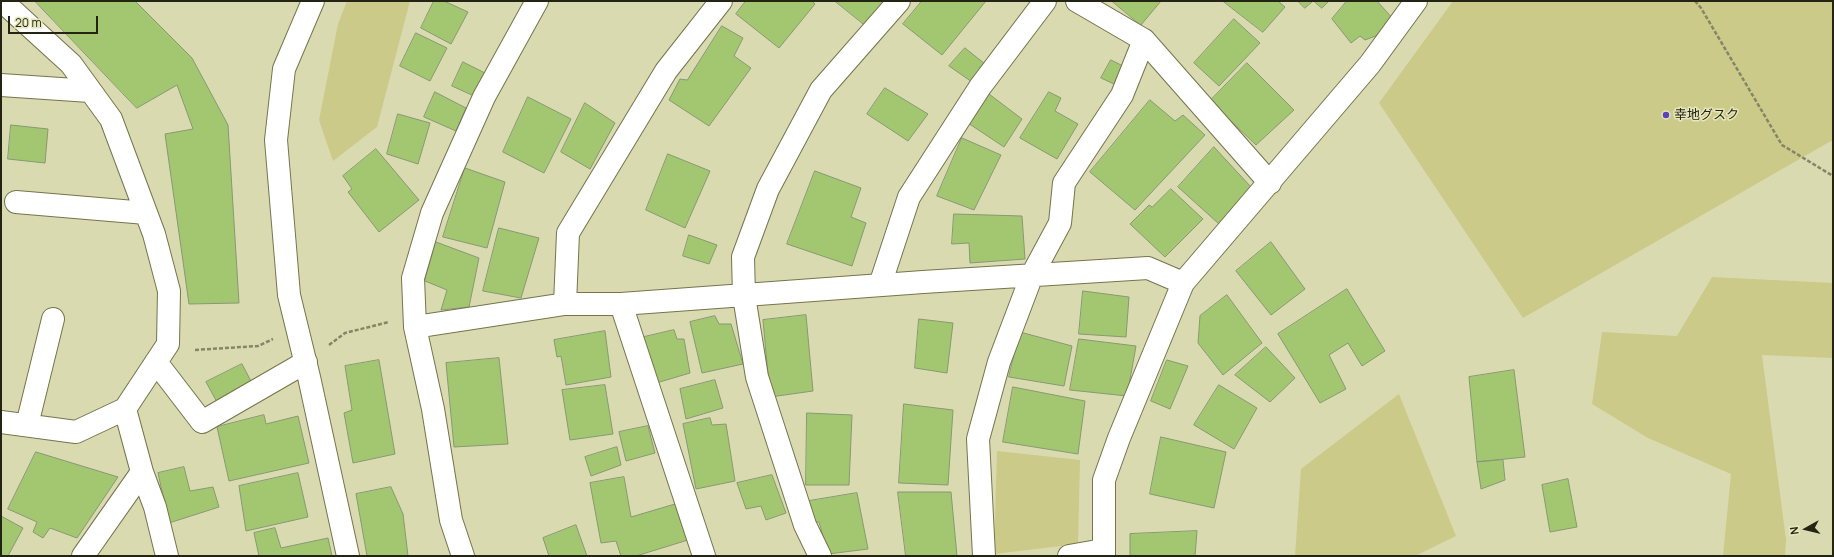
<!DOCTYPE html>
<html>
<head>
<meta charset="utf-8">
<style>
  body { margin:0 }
  #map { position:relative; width:1834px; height:557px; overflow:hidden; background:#dadab0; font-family:Manrope,sans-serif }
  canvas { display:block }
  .frame { position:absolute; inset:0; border:2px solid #242414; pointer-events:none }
  .north { position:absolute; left:1786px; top:509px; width:40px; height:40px; -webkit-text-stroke:3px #e7e7bc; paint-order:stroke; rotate:262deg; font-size:11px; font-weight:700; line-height:16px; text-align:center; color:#242414 }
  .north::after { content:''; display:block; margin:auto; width:14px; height:18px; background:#242414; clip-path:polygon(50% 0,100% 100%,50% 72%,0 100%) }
  .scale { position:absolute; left:8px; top:16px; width:90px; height:18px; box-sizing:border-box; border:2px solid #242414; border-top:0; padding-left:5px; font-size:12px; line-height:14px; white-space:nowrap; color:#242414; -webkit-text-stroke:3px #e7e7bc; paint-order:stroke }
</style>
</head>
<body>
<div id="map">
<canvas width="1834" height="557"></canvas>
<div class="frame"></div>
<div class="north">N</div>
<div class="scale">20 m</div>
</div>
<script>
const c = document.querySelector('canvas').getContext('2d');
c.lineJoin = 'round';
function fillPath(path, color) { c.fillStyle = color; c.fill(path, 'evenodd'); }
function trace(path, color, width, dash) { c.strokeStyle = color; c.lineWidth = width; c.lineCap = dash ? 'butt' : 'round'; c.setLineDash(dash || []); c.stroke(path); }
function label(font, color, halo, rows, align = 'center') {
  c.font = font + ' Manrope,"Noto Sans JP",sans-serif'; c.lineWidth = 3; c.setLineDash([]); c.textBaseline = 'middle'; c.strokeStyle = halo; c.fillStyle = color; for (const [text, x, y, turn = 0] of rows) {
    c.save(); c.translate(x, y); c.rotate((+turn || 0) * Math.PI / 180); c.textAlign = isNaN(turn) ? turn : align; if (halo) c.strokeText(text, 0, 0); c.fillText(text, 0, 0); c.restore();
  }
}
const green = new Path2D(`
  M347 1H410L377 127 333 161 319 120 338 24Z
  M1453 1H1833V142L1831 141 1523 318 1379 103Z
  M1712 277 1833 283V358L1762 355 1786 540 1785 556H1723L1731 474 1648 438 1592 404 1602 332 1677 336Z
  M1399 394 1456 536 1415 556H1295L1301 469Z
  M997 451 1080 460 1078 544 994 554Z`);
const building = new Path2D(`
  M35 1H135L192 58 228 125 239 303 189 304 165 134 193 129 177 85 137 108Z
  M434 1H444L468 12 451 44 421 28Z
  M746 1H812L815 4 779 48 736 14Z
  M835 1H884L865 25Z
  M922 1H986L942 55 903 24Z
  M1112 1H1161L1141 25Z
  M1223 1H1278L1285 7 1263 32Z
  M1298 1H1313L1305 8Z
  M1314 1H1329L1322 8Z
  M1347 1H1377L1394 20 1381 34 1365 40 1360 36 1351 43 1332 19Z
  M1234 19 1260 43 1219 86 1194 63Z
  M722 26 743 38 734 56 751 68 709 126 669 100 680 79 687 80Z
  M416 33 447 48 430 81 400 66Z
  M965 48 985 64 972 82 949 66Z
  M1111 60 1123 66 1114 84 1101 78Z
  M463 62 485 73 474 96 452 86Z
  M1247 63 1294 110 1256 145 1210 101Z
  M885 88 928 114 908 141 867 114Z
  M435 92 466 108 456 131 424 117Z
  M1049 92 1061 98 1055 111 1078 124 1057 159 1020 138Z
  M989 94 1022 119 1004 147 968 123Z
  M528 97 571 119 544 173 503 152Z
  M1150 100 1175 121 1183 115 1205 135 1135 210 1090 172Z
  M585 103 615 123 590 169 561 152Z
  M398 114 430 123 418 164 387 154Z
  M11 125 48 129 45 163 8 159Z
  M962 138 1001 155 974 210 937 196Z
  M1214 147 1251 187 1219 224 1178 187Z
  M376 149 419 200 379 232 348 192 352 189 343 176Z
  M668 154 710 171 685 228 646 210Z
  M465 168 505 182 487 248 443 237Z
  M815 171 861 188 851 217 866 223 852 266 787 244Z
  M1171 189 1203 219 1165 257 1130 224 1149 205 1152 207Z
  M954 214 1022 216 1025 259 970 263 969 243 952 244Z
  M499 228 539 238 521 298 483 291Z
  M689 235 717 245 709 264 683 256Z
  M436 242 479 258 469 307 441 310 447 290 425 281Z
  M1271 242 1305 289 1271 315 1236 271Z
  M1347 289 1385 351 1362 366 1348 343 1329 355 1346 389 1320 403 1278 334Z
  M1083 291 1129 297 1126 337 1079 334Z
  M1227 295 1262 343 1223 375 1198 343 1200 316Z
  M806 315 813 391 770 397 763 320Z
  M715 316 719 324H731L743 364 702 373 690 322Z
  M919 319 953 323 947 373 915 368Z
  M674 330 677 339H684L690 373 653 384 640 338Z
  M605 331 611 377 566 385 561 356 557 357 554 340Z
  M1020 332 1072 346 1064 386 1009 377Z
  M1079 339 1136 346 1127 396 1070 390Z
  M1266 347 1295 378 1270 402 1235 375Z
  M499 358 508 444 454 447 446 363Z
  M379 360 395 454 353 463 344 413 352 410 345 366Z
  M1167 360 1188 366 1170 409 1151 401Z
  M242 364 253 385 218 404 206 382Z
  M1514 370 1525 457 1477 462 1469 377Z
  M715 380 723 408 686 419 680 389Z
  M605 385 613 434 570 440 562 390Z
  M1219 385 1257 408 1234 449 1194 425Z
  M1013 387 1085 401 1078 454 1003 442Z
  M904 404 953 410 948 485 899 483Z
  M807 413 852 415 849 485H806Z
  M264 415 266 424 298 416 309 463 229 481 217 427Z
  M710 418 712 425 726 424 735 481 696 489 683 424Z
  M648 426 655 453 626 461 619 432Z
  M1161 437 1226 452 1214 508 1150 494Z
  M617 447 621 465 591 476 585 457Z
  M36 452 118 477 77 538 50 528 43 538 33 532 37 522 8 509Z
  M1503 460 1505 480 1481 489 1477 462Z
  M184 467 190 491 213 487 219 507 169 523 158 473Z
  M298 473 308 517 246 531 239 486Z
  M772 475 786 513 766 520 761 506 746 509 737 483Z
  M624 477 631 517 675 504 688 540 636 556H621L616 541 601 543 590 483Z
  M1568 479 1577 527 1550 532 1542 485Z
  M391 487 403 514 408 556H367L356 494Z
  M898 492H951L957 556H906Z
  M857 493 868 549 828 554 819 522H812L809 501Z
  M1 516 23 528 8 556H1Z
  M576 525 587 556H549L543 538Z
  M275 528 281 548 328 538 332 556H259L254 533Z
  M1197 531 1195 556H1130V534Z`);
const path = new Path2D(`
  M1695 1 1701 8 1782 145 1833 176
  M329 345 345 333 389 322
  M195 350 258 346 273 339`);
const minor = new Path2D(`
  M313 1 284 69 276 140 289 295 309 377 348 556
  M1077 1 1144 40 1270 183
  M1 85 90 91
  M16 202 146 213
  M880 285 909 197 980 87 1045 1
  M565 304 568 233 666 71 721 1
  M621 304 704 556
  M415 327 565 304H621L923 282 1148 268 1183 283
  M156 362 202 422 306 362
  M125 409 142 472 155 507 167 556
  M1 422 76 432 125 409 168 344 169 291 154 234 111 119 71 64 2 1
  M27 425 53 319
  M83 556 142 472
  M463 556 451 520 433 409 415 327 413 278 432 213 484 97 537 1
  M820 556 805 525 757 377 744 296 743 257 768 189 821 90 899 1
  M984 556 978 439 999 362 1032 275 1060 223 1064 183 1122 95 1144 40
  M1069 556 1103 550
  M1104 556V480L1119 438 1183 283 1370 64 1416 1`);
const markers = [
  [1666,115,4,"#5d43bb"]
];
const poiNames = [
  ["幸地グスク",1674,115]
];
fillPath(green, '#cbca89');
fillPath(building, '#a3c770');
trace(building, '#889873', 1);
trace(minor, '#75744d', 24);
trace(path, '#858567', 2.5, [4, 2]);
trace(minor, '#fff', 22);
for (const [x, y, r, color] of markers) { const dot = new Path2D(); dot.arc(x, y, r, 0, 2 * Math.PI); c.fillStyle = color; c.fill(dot); trace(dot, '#e7e7bc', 1.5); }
label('13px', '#242414', '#e7e7bc', poiNames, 'left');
</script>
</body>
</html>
